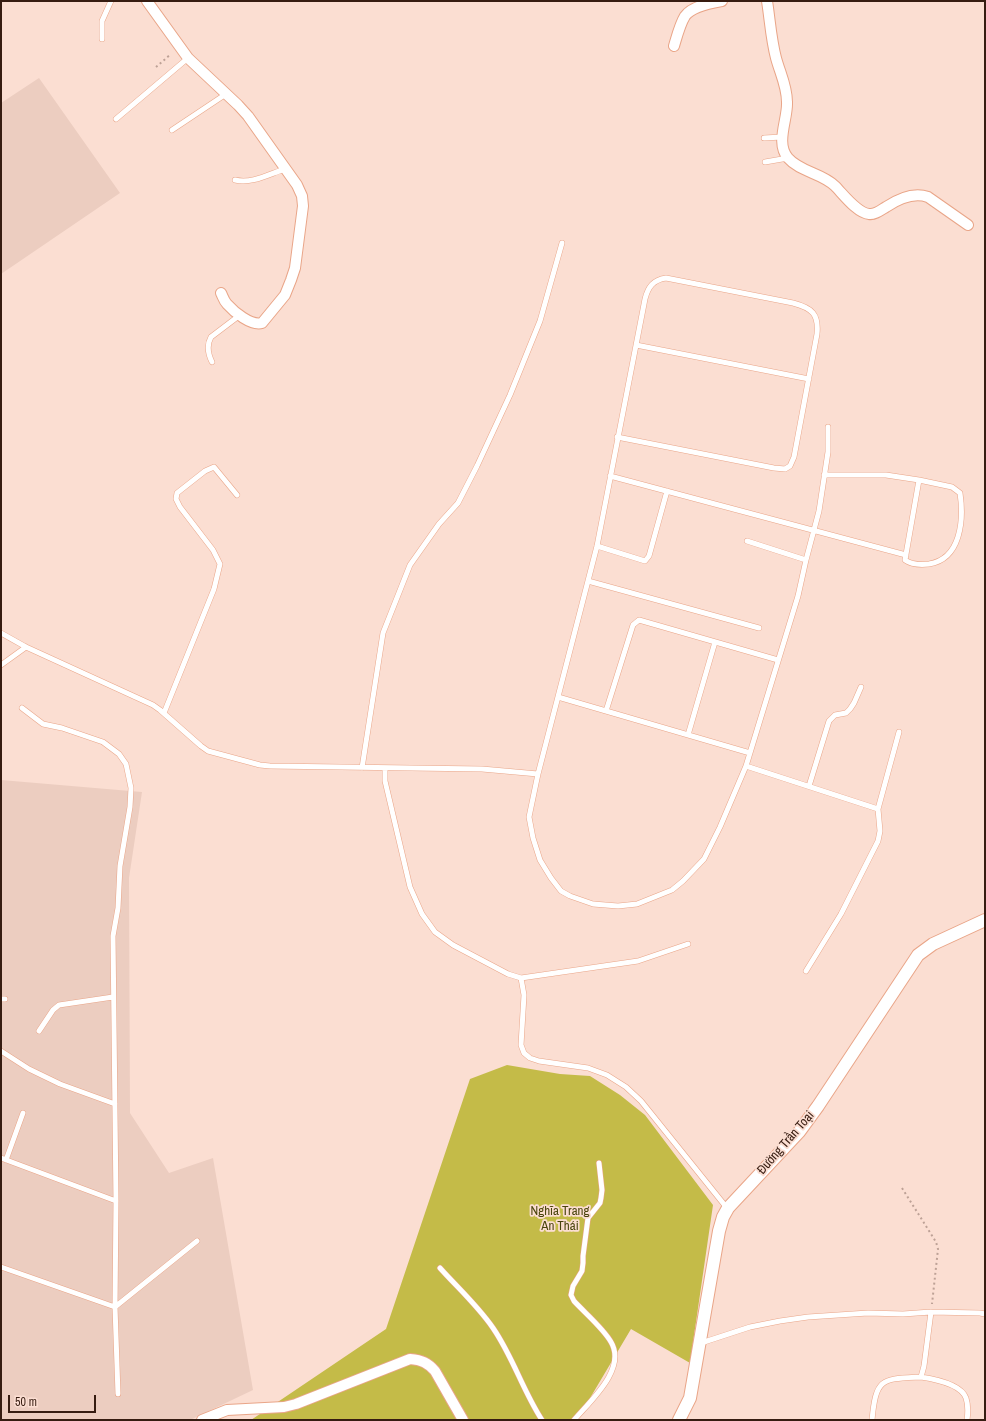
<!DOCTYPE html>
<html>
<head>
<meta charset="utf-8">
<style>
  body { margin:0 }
  #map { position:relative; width:986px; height:1421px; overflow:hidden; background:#fbded2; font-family:"Archivo Narrow",sans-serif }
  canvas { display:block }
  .frame { position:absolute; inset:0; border:2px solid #361c11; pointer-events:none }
  .scale { position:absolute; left:8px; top:1395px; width:88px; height:18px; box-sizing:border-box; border:2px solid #361c11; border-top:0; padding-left:5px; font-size:12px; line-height:14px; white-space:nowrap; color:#361c11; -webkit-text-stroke:3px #fbded2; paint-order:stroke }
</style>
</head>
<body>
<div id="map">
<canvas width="986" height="1421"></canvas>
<div class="frame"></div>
<div class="scale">50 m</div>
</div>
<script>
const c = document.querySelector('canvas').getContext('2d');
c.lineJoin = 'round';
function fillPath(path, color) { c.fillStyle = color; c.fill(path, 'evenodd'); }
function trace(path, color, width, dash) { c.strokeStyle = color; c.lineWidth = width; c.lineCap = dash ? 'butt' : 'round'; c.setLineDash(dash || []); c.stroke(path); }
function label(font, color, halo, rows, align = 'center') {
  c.font = font + ' "Archivo Narrow",sans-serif'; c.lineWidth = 3.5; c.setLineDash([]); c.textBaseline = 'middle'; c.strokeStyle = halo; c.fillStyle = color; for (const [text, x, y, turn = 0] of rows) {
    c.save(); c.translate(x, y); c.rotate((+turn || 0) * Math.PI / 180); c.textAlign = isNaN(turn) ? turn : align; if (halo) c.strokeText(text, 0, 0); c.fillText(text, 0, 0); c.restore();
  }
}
const built = new Path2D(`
  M39 78 120 193 1 274V103Z
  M1 780 142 792 129 878 130 1113 169 1173 213 1158 253 1390 190 1420H1Z`);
const green = new Path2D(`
  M507 1065 560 1074 590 1076 620 1095 645 1115 713 1205 690 1363 631 1329 577 1420H251L386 1329 470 1079Z`);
const path = new Path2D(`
  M156 67 171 54
  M902 1188 936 1242 938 1249 932 1304`);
const service = new Path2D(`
  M102 39V21L111 1
  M116 119 188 58
  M172 130 226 94
  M764 138 782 137
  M765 162 788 158
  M235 180C252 184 269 174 285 169
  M636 345 809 379
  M212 362C208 354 206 346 211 337L240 315
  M824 475H886L919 480 952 487 960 493C964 520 961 559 929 564 920 565 912 565 905 560L919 480
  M610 476 906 555
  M747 541 806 560
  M597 546 645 561 649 556 667 491
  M588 581 759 628
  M1 633 26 647 153 705 160 710 201 746 208 751 260 765 270 766 482 769 538 774 597 546 645 299C648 287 653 280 666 278L793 303C812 308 819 314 817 334L794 457 790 466 785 469 774 468 617 437
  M1 665 26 647
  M558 697 750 753
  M22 708 43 724 62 728 103 742 119 754 126 764 131 788 130 807 120 866 118 908 113 936 116 1201 115 1307 118 1394
  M606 711 633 625 639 620 778 660
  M164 713 214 589 220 564 213 550 180 507 176 499 177 493 205 471 214 467 237 495
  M688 735 715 642
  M746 766 878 809 880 831 878 841 841 914 806 971
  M362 768 383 633 410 565 439 524 458 503 477 466 510 395 540 321 562 243
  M385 768V781L410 887 422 914 435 932 453 945 508 974 521 978 524 995 521 1045 524 1053 530 1058 539 1061 588 1068 607 1075 626 1087 641 1101 727 1208
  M538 774 529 817 533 838 540 860 551 878 561 891 570 896 593 904 618 906 637 904 672 890 683 881 704 859 720 827 746 766 798 596 806 560 819 511 828 452V427
  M809 786 829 721 835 715 846 713 850 709 854 703 861 687
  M878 809 899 732
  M521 978 638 961 688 944
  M1 999H5
  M39 1031 53 1010 59 1005 113 997
  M1 1051 29 1069 60 1084 115 1104
  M1 1158 116 1201
  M6 1160 23 1113
  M1 1267 115 1307 197 1241
  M440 1268C457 1287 478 1306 493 1328 513 1357 523 1391 542 1420
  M701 1343 750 1327 780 1321 808 1317 868 1313 903 1314 931 1312 980 1313 985 1314
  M921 1377C934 1379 961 1384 966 1398 968 1404 968 1413 967 1420
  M574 1420C590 1401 627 1369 611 1342 604 1329 584 1312 574 1301L571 1295 573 1286 582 1271 583 1263V1256L588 1218 600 1203 601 1198 602 1190 599 1163
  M872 1420C876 1377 882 1379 921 1377L924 1366 931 1312`);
const minor = new Path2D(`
  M147 1 188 58 238 105 248 116 297 185 302 196 303 206 295 268 291 280 285 295 262 323C251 326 234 312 227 304 224 301 223 297 221 293
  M767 1C770 20 771 39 776 58 780 73 787 86 787 102 788 119 775 143 788 158 800 172 822 173 835 186 843 194 857 213 869 214 875 215 881 210 886 207 898 199 914 192 928 197L968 225
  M674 46C677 36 680 24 685 16 692 6 711 3 722 1
  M202 1420 227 1410 284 1407 296 1404 410 1359C422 1360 428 1363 435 1371L463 1420`);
const tertiary = new Path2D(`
  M679 1420 690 1398 719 1231 723 1217 728 1208 799 1132 818 1106 918 955 933 944 985 920`);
const streetNames = [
  ["Đường Trần Toại",786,1143,-49]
];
const parkNames = [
  ["Nghĩa Trang",560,1212],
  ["An Thái",560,1227]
];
fillPath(built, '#eccdc0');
fillPath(green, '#c4bb48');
trace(service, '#e9a588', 6);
trace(minor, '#e9a588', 12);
trace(tertiary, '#e9a588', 14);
trace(path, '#bda196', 2, [2, 3]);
trace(service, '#fff', 5);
trace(minor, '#fff', 10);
trace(tertiary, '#fff', 12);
label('13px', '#361c11', '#fbded2', streetNames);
label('13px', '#48430b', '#fbded2', parkNames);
</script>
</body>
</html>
